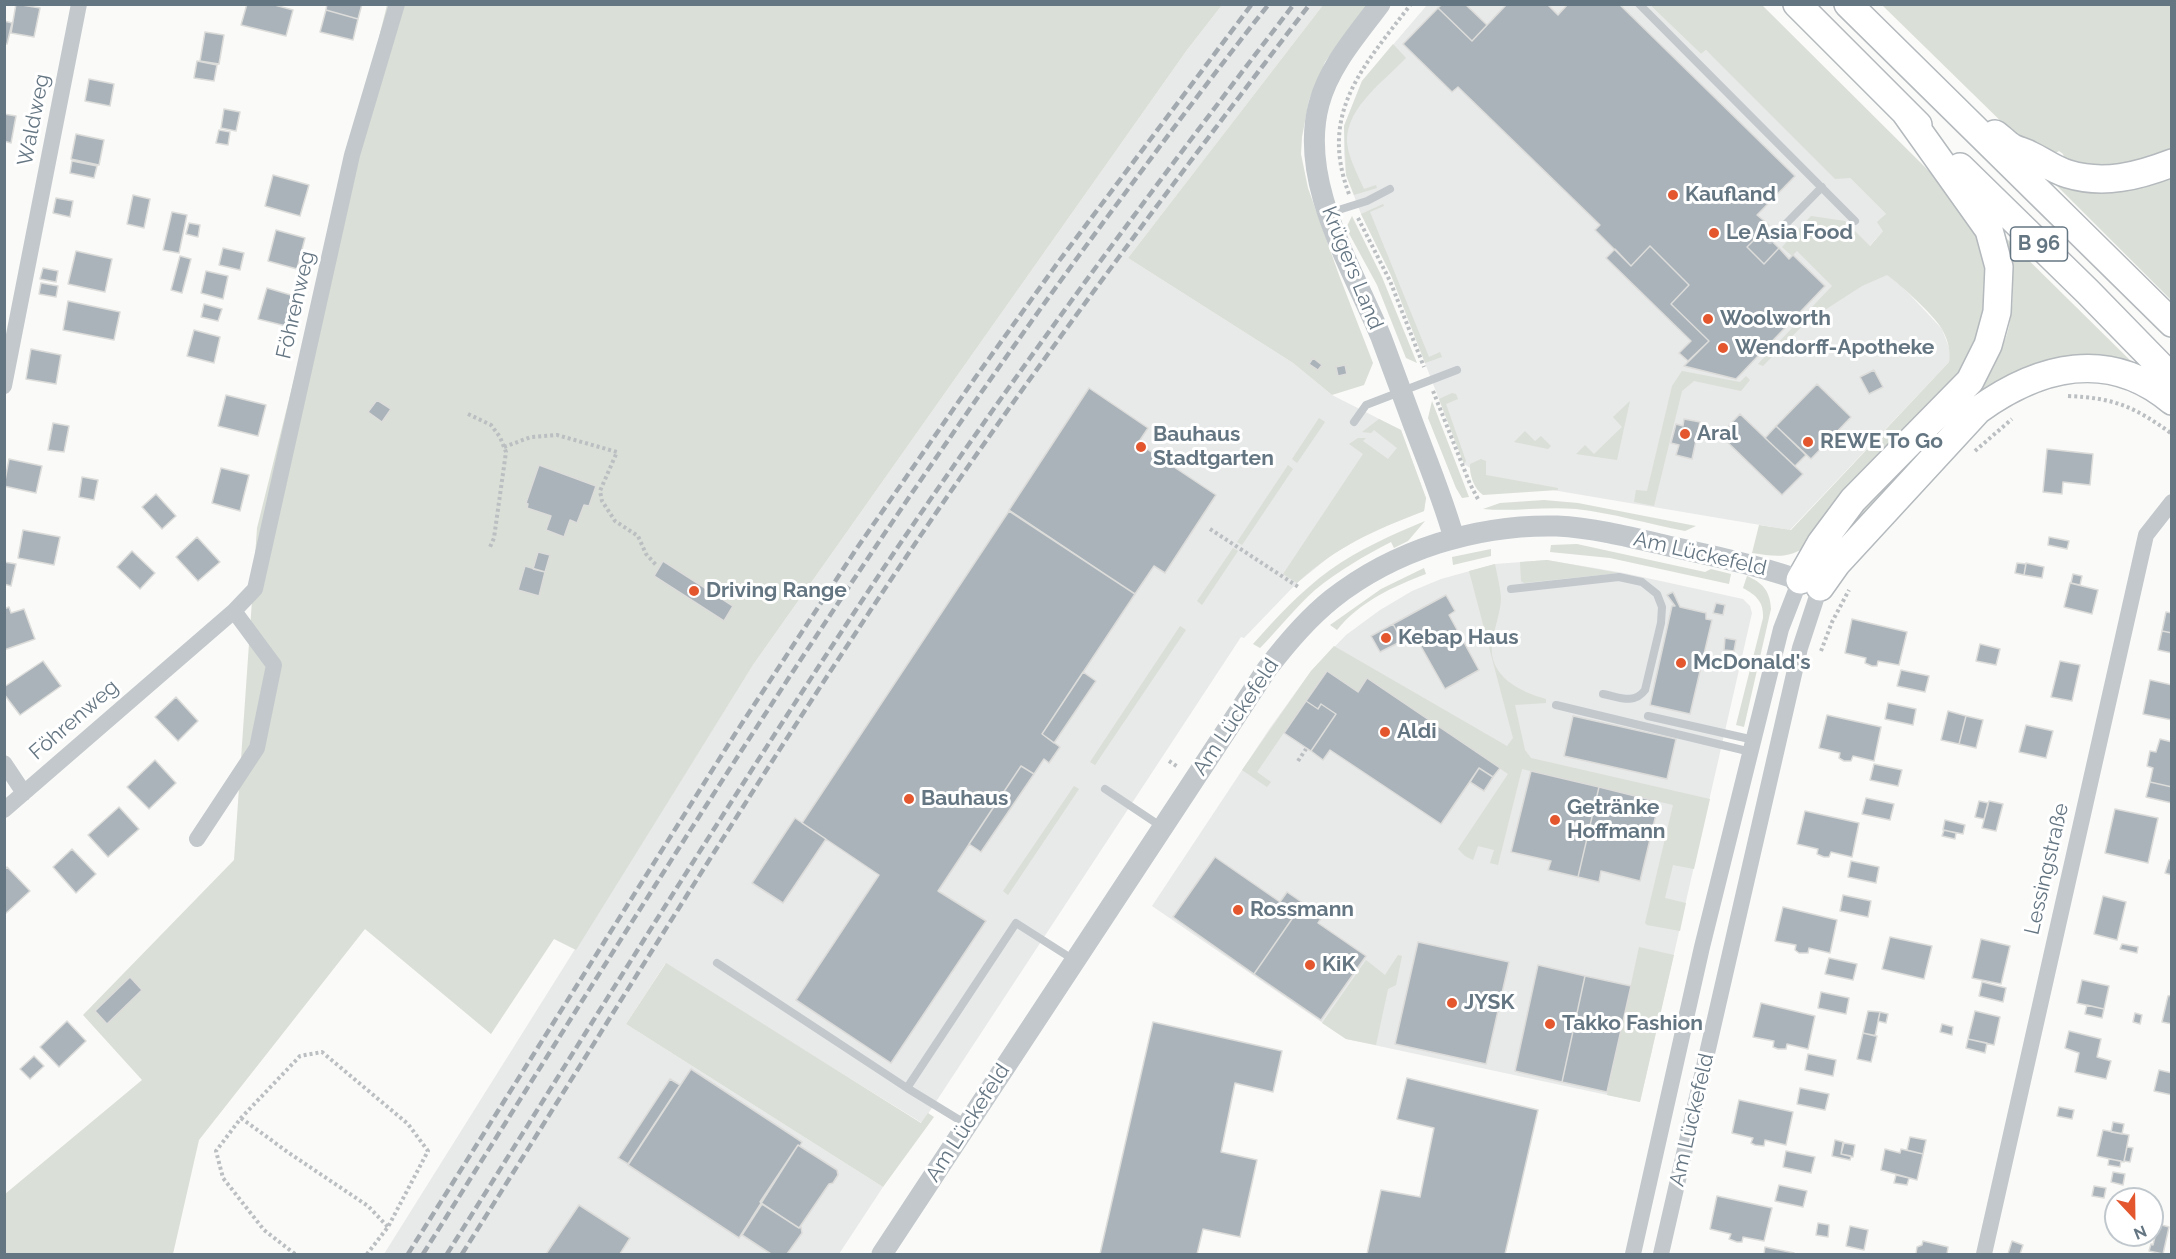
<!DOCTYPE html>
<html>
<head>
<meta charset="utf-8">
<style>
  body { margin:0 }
  #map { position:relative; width:2176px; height:1259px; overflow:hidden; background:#fafaf8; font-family:Raleway,sans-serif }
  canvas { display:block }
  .frame { position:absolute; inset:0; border:6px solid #657683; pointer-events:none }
  .north { position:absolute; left:2104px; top:1187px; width:60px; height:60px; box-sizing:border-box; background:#fff; border:2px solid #c1c8cd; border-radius:50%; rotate:158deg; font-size:16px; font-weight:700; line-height:24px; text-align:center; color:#657683 }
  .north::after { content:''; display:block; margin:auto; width:21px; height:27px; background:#e4572e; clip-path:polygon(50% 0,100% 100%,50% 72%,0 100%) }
</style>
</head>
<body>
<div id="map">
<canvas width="2176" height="1259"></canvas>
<div class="frame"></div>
<div class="north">N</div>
</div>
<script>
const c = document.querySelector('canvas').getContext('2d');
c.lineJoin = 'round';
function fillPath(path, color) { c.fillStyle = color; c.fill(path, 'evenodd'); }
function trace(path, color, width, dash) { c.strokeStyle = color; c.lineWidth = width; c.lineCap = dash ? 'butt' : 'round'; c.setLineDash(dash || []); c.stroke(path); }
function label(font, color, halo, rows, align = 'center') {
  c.font = font + ' Raleway,sans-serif'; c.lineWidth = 6; c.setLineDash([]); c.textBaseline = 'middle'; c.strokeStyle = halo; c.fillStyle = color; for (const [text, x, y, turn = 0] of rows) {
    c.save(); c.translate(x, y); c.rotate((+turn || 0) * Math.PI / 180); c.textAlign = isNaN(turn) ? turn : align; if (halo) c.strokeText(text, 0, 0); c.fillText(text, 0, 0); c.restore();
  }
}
const built = new Path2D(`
  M1222 5H1323L1128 258 1293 363 1332 395 1401 430 1426 498 1424 511 1369 533 1333 554 1297 583 1244 638 1241 637 922 1123 665 964 626 1024 883 1187 839 1254H384L753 665 1187 50Z
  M1427 5H1650L1701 54 1706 50 1850 178 1886 214 1884 230 1865 251 1898 282 1942 329 1951 353 1949 362 1790 530 1487 479 1464 464 1391 275 1361 214 1346 175 1344 153V126L1362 81Z
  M1547 560 1624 573 1743 599 1750 606 1752 613 1640 1102 1346 1039 1152 906 1270 728 1311 671 1346 635 1380 610 1412 591 1441 579 1495 564Z`);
const green = new Path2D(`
  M387 5H1222L1187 50 753 665 576 950 554 939 491 1034 365 929 199 1140 173 1254H5V1194L142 1080 83 1015 234 860 257 528Z
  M1323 5H1367L1325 62 1309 100 1302 137 1301 154 1308 188 1339 275 1373 363 1364 385 1332 395 1293 363 1128 258Z
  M1650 5H1762L1926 168 1969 214 1992 273 1979 351 1808 545C1788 560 1775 556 1752 553L1759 525 1791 530 1949 362C1951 351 1948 341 1943 331 1938 319 1899 283 1887 275L1862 286 1806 322 1763 366 1758 364 1832 286 1797 251 1792 256 1782 247 1811 216 1845 221 1870 246 1883 231 1877 222 1886 214 1850 178 1835 179 1706 50 1701 54Z
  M1882 5H2171V152L2128 167 2066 165 2063 154 2059 151 2051 156 2016 136Z
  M1393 44 1406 58C1383 82 1340 112 1348 149 1351 162 1358 176 1364 189L1376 185 1377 188 1354 195 1346 175 1344 126 1362 81Z
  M2171 174V300L2052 181Z
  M1383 204 1384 206 1370 212 1429 357 1440 352 1442 357 1425 363 1391 275 1361 214Z
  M1352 216 1382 277 1417 363 1406 358 1377 285 1346 228Z
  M1999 231 2141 371 2053 362 1848 532 1847 529 1850 523C1875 496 1900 470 1926 443 1961 406 2003 370 2011 316 2016 286 2008 259 1999 231Z
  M1682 371 1740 382 1746 376 1750 380 1741 391 1694 381 1682 391 1654 506 1634 502 1636 490 1647 491 1672 386Z
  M1452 393 1456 394 1458 399 1446 404 1466 461 1464 464 1439 399Z
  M1432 401 1469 497 1462 498 1456 488 1428 418Z
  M1630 401 1617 460 1576 454 1585 445 1594 454 1622 427 1613 417Z
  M1319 418 1325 422 1297 463 1292 459Z
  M1379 419 1401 430 1426 498 1424 511C1375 530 1337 546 1297 583L1283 574 1363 454 1349 444 1358 438H1366L1363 441 1388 459 1397 448 1374 430 1371 433 1362 432Z
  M1525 431 1535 441 1541 436 1551 446 1548 449 1514 442Z
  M1481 459 1486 461V475L1558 488V490L1483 495C1474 489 1469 474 1470 464Z
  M1288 465 1293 469 1242 545 1237 542Z
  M1544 500 1578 503 1696 526 1685 531C1649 524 1612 513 1576 509 1544 506 1514 512 1483 509L1500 503Z
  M1425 521 1408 541 1394 548 1391 542C1364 556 1338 571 1315 590 1296 607 1280 627 1263 645L1260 648 1253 644C1277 617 1301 591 1330 570 1359 549 1392 535 1425 521Z
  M1577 544 1705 572 1711 569 1731 574 1729 584 1610 558 1550 552 1551 545Z
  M1233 548 1238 551 1202 605 1197 601Z
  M1491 549V556L1453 565 1452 557Z
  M1547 560 1619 573 1524 583 1521 581 1520 562Z
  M1495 564C1497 575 1500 586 1501 597 1501 612 1494 628 1492 644 1488 676 1520 692 1546 699V703L1515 705 1525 750 1531 758 1710 799 1694 869 1673 865 1665 898 1686 903 1680 931 1647 925 1645 923 1673 805 1522 769 1498 865 1490 863 1494 850 1478 846 1473 860 1465 856 1458 849 1508 774 1367 678 1358 692 1326 671 1257 772 1271 782 1267 787 1242 770 1311 671 1334 646 1507 746 1513 738 1469 571Z
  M1424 568 1426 574C1394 586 1359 602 1337 630L1330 625 1381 589Z
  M1747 576C1763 583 1770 591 1771 609L1744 727 1736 725 1763 618C1764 602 1756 595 1743 588Z
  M1180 626 1186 630 1095 765 1090 762Z
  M1074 786 1079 789 1008 895 1003 891Z
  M1639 947 1674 955 1640 1102 1607 1095Z
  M1398 955 1402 956 1396 985 1388 989 1376 1045 1346 1039 1322 1023 1366 960 1385 975Z
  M666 963 921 1123 928 1113 934 1117 883 1187 626 1024Z`);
const building = new Path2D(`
  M16 4 40 8 34 37 11 33Z
  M247 4H271L293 10 286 36 241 25Z
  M327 4H362L358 19 326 10Z
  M1442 4H1465L1487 25 1472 41 1438 8Z
  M1507 4H1547L1558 15 1568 4H1619L1795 176 1757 215 1769 225 1747 247 1764 264 1779 248 1789 259 1793 255 1825 286 1736 379 1684 366 1709 341 1671 304 1689 285 1650 246 1631 266 1595 230 1600 225 1458 87 1452 92 1403 44 1438 8 1472 41Z
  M326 10 358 19 353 40 320 32Z
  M4 21 12 23 7 44H4Z
  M205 32 224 35 219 64 200 61Z
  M197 61 217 65 214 81 194 78Z
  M89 79 114 84 110 106 85 101Z
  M224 109 240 112 236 131 221 128Z
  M4 114 16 116 11 143 4 141Z
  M219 130 230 132 228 145 216 143Z
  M76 134 104 140 99 165 71 159Z
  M72 161 97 166 94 178 70 173Z
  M273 175 309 185 300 216 265 206Z
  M133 195 150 199 144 228 127 224Z
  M56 198 73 201 70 217 53 213Z
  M172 212 187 215 179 253 163 250Z
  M189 223 200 225 198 237 186 234Z
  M276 230 305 238 297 269 268 261Z
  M1762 232 1779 248 1764 264 1747 247Z
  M1650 246 1689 285 1671 304 1709 341 1688 361 1679 353 1691 341 1606 258 1615 249 1631 266Z
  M223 248 244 253 240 270 219 265Z
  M76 251 112 259 105 292 68 284Z
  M180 256 191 259 182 293 171 290Z
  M43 268 58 271 56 282 40 279Z
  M206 271 228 276 223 299 201 293Z
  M41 283 58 286 56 297 39 294Z
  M267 288 294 296 286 326 258 319Z
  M68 301 120 312 114 340 63 330Z
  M204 304 222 309 218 321 201 317Z
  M194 330 220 337 214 363 187 356Z
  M31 349 61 355 56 384 26 379Z
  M1313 358 1322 365 1318 370 1309 364Z
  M1345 365 1347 374 1338 376 1336 367Z
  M1874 370 1883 387 1869 394 1860 377Z
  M1817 384 1851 417 1811 459 1776 426Z
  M1089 388 1148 428 1138 443 1216 495 1165 573 1154 566 1135 594 1009 510Z
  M226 395 266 405 258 436 218 426Z
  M377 400 391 409 382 422 368 412Z
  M1740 414 1803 474 1782 495 1720 435Z
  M1684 419 1700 422 1692 459 1676 455 1679 445 1671 443 1676 424 1683 426Z
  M53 423 69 426 64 452 48 450Z
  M1776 426 1806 455 1795 466 1765 438Z
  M2047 449 2093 454 2090 485 2063 482 2062 494 2043 492Z
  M9 459 42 466 36 493 4 486Z
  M539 465 596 486 589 506 584 505 577 523 570 520 564 537 546 530 551 516 527 508 528 504 526 503Z
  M221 468 249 475 240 511 212 503Z
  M82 477 98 480 94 500 79 497Z
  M156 494 176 516 162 529 142 507Z
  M1009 511 1135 594 1042 734 1060 747 1049 763 1044 759 1034 774 1021 766 938 891 986 921 891 1063 796 1000 879 875 802 823Z
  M23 530 60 537 54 565 18 558Z
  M197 537 220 562 198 581 176 557Z
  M2049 537 2069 541 2067 549 2048 545Z
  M132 551 155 573 140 589 117 567Z
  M538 552 550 555 545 572 533 569Z
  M663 561 733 606 724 621 654 576Z
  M4 562 16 564 11 586 4 584Z
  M2017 563 2026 564 2024 575 2015 573Z
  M2026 563 2044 567 2042 578 2024 575Z
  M525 566 545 572 539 596 518 590Z
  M2073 574 2082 576 2080 585 2071 583Z
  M2070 583 2098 590 2092 614 2064 607Z
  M1673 592 1680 607 1706 613V619L1712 620 1690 714 1650 705 1672 606H1675L1667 595Z
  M1446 595 1455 611 1449 615 1479 670 1445 689 1414 634 1402 641 1393 624Z
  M1716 603 1725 605 1723 615 1713 613Z
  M9 607 11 613 24 609 35 639 4 650V609Z
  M2166 612 2172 613V633L2162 631Z
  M1852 619 1907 632 1899 665 1878 661 1877 666H1872L1865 663 1866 658 1845 653Z
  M1393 624 1402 641 1380 652 1371 636Z
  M2162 631 2172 633V653L2158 650Z
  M1725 638 1736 640 1734 651 1724 650Z
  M1980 644 2000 649 1996 665 1976 661Z
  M43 661 61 686 20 715 4 694V687Z
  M2060 661 2080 665 2072 701 2051 697Z
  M1901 670 1929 676 1925 692 1897 686Z
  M1327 671 1358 692 1367 678 1500 768 1493 777 1479 768 1441 824 1330 750 1323 760 1311 751 1336 714 1321 704 1318 709 1306 701Z
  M1083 672 1096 681 1054 743 1042 734Z
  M2150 680 2172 685V720L2143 714Z
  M176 697 198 721 178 741 155 717Z
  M1306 701 1318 709 1321 704 1336 714 1311 751 1284 733Z
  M1888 703 1916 709 1913 725 1885 719Z
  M1948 711 1966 716 1959 744 1941 740Z
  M1827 715 1881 727 1874 761 1853 756 1851 761H1844L1839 758 1840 753 1819 748Z
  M1573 716 1676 739 1667 779 1564 756Z
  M1966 716 1983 720 1976 748 1959 744Z
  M2026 725 2053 731 2046 758 2019 752Z
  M2160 739 2172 742V787L2150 782 2153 768 2147 766 2150 751 2156 752Z
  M155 760 176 783 149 809 127 787Z
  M1874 764 1902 770 1898 786 1870 780Z
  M1021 766 1034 774 981 852 969 844Z
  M1479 768 1493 777 1484 791 1470 782Z
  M1531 771 1599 787 1578 877 1548 870 1551 861 1511 852Z
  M2150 782 2172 787V803L2146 797Z
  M1599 787 1659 802 1640 881 1601 871 1599 882 1578 877Z
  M1866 798 1894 804 1890 820 1862 814Z
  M1979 801 1988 803 1984 819 1975 817Z
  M1989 801 2003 804 1996 831 1982 828Z
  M119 807 139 829 108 857 88 835Z
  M2115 809 2158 818 2148 863 2105 853Z
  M1805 811 1859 823 1852 857 1831 852 1829 857H1824L1817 854 1818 849 1797 844Z
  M795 818 826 839 783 903 752 883Z
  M1945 820 1965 825 1963 834 1943 830Z
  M1944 830 1956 833 1955 839 1942 836Z
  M72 849 96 874 76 893 53 867Z
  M1215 857 1280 902 1287 892 1303 903 1254 974 1173 917Z
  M2169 860H2172V875L2165 873Z
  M1851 861 1879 867 1876 883 1848 877Z
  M7 867 30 891 5 914 4 870Z
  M1843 895 1871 901 1868 917 1840 911Z
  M2103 896 2126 902 2117 940 2094 934Z
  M1303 903 1322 917 1318 923 1366 956 1321 1020 1254 974Z
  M1783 907 1837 920 1830 953 1809 948 1808 953H1799L1795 950 1796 945 1775 941Z
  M1890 937 1932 946 1924 979 1882 969Z
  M1981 939 2010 946 2001 984 1972 978Z
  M1418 942 1509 962 1486 1064 1395 1044Z
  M2122 944 2138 947 2137 953 2120 949Z
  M1829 958 1857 964 1853 980 1825 974Z
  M1538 965 1585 976 1562 1082 1515 1071Z
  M1585 976 1631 986 1607 1092 1562 1082Z
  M130 977 142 990 107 1024 95 1011Z
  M2082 980 2109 986 2104 1009 2077 1003Z
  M1982 982 2006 988 2003 1002 1979 996Z
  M1821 992 1849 998 1846 1014 1818 1008Z
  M2172 995V1024L2162 1022 2168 996Z
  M1761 1003 1815 1016 1808 1049 1787 1044 1786 1049H1778L1773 1047 1774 1041 1753 1037Z
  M2087 1005 2104 1009 2102 1018 2085 1014Z
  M1868 1011 1880 1012 1875 1036 1863 1033Z
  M1975 1011 2000 1017 1994 1045 1968 1039Z
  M1880 1012 1888 1014 1886 1023 1878 1021Z
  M2135 1013 2142 1015 2140 1024 2133 1022Z
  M67 1021 86 1041 59 1067 40 1047Z
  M1153 1022 1282 1051 1273 1092 1235 1083 1221 1152 1257 1160 1240 1237 1203 1229 1197 1254H1100Z
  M1942 1024 1953 1027 1952 1035 1940 1032Z
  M2069 1031 2101 1039 2097 1057 2111 1061 2106 1079 2075 1072 2079 1053 2065 1048Z
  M1863 1033 1877 1036 1871 1062 1857 1059Z
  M1968 1039 1987 1043 1985 1053 1966 1048Z
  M1808 1054 1836 1060 1833 1076 1805 1070Z
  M34 1056 44 1066 30 1079 20 1069Z
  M691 1069 802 1142 800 1146 798 1145 739 1238 628 1165Z
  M2159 1070 2172 1073V1095L2154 1091Z
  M1407 1078 1538 1110 1505 1254H1367L1381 1190 1420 1197 1434 1128 1397 1119Z
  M670 1079 680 1085 628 1164 618 1158Z
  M1800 1088 1829 1094 1825 1110 1797 1104Z
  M1739 1100 1793 1112 1786 1145 1765 1140 1764 1146 1755 1145 1751 1143 1753 1138 1732 1133Z
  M2059 1107 2074 1110 2072 1119 2057 1116Z
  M2113 1122 2124 1124 2122 1134 2111 1132Z
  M2103 1130 2129 1135 2124 1162 2097 1156Z
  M1910 1137 1926 1140 1923 1154 1907 1150Z
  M1835 1140 1843 1142 1841 1154 1851 1156 1850 1160 1832 1156Z
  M1844 1143 1855 1145 1853 1157 1841 1154Z
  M798 1145 837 1170 838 1175 833 1183 829 1184 799 1228 760 1202Z
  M2127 1147 2133 1148 2130 1162 2124 1161Z
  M1885 1149 1900 1153 1901 1149 1923 1154 1917 1180 1881 1170Z
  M1786 1151 1815 1157 1811 1173 1783 1167Z
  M2109 1159 2121 1161 2120 1167 2108 1165Z
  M2113 1172 2125 1174 2123 1185 2111 1182Z
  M1896 1175 1909 1178 1907 1185 1894 1183Z
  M1779 1185 1807 1191 1803 1207 1775 1201Z
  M2094 1186 2106 1188 2104 1198 2092 1196Z
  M1717 1196 1772 1208 1764 1241 1743 1237 1742 1242H1737L1729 1239 1731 1234 1710 1229Z
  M762 1204 799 1228 801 1227 802 1233 787 1254H771L742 1235Z
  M579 1205 630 1238 620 1254H546Z
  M1818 1223 1829 1225 1828 1237 1816 1235Z
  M2158 1224 2169 1227 2163 1254 2149 1251 2151 1244 2153 1245Z
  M1850 1226 1868 1230 1864 1250 1846 1246Z
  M1923 1241 1948 1247 1947 1254H1916L1917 1247 1922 1245Z
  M2012 1241 2023 1245 2020 1254H2008Z
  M1765 1247 1794 1253 1793 1254H1764Z`);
const path = new Path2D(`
  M1349 194C1318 112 1364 66 1411 4
  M1358 218 1390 281 1424 367
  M1433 391 1470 484 1479 501
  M2068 396C2115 398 2135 407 2172 434
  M468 414 491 425 500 437 506 452 494 538 490 547
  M504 447 531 437 557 435 617 452 600 491 602 501 615 521 638 536 646 554 657 566
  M1975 451 2012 419
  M1210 529 1300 588
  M1821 651 1832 622 1849 590
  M1169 761 1178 767
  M1298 761 1306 749
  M241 1118 289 1153 368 1206 388 1227
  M295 1254 264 1230 223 1178 216 1151 241 1118 300 1056 322 1052 408 1124 428 1151 388 1227 367 1254`);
const service = new Path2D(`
  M1639 4 1855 221
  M1329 213 1367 201 1390 189
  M1770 240 1822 187
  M1354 422 1366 405 1457 370
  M1511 589 1619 577 1642 582 1657 594 1662 607 1661 623 1645 690C1634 705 1619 697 1603 694
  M1556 705 1751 752
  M1648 716 1754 740
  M1105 789 1162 827
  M717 963 907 1088 966 1124
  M907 1088 1016 923 1074 960`);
const minor = new Path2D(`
  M4 386 79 4
  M4 763 24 793
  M4 810 234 611 255 589 352 155 397 4
  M197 839 257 748 274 665 234 611
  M1633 1254 1702 947 1781 629 1800 580
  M1661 1254 1800 648 1820 587
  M1984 1254 2146 535 2172 502`);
const tertiary = new Path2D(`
  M1380 4C1357 35 1329 66 1319 104 1298 182 1352 267 1381 337 1392 366 1403 397 1414 426 1428 463 1443 499 1454 538
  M882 1254 1267 669C1286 644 1307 619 1332 599 1394 550 1477 524 1557 526 1597 528 1638 539 1677 548 1723 558 1769 568 1813 585`);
const trunk = new Path2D(`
  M1797 4 1918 125
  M1848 4 2172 323
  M1995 134C2001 138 2007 145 2013 148 2019 151 2025 152 2030 155 2043 161 2054 170 2068 174 2104 185 2138 176 2172 163
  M1960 167 2088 292 2172 378
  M1800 580 1821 543 1853 500 1970 381 1988 345 1997 312 1999 267 1989 230 1905 112
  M1820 587 1837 563 1978 410C2039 366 2109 348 2172 401`);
const rail = new Path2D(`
  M408 1254 735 734 857 548 975 378 1059 261 1252 4
  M423 1254C644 903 861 550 1108 216 1161 145 1214 73 1269 4
  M447 1254C591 1025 733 794 883 569 1013 376 1152 189 1294 4
  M462 1254C605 1027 745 798 894 575 1025 379 1167 191 1310 4`);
const markers = [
  [1673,195,6,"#e4572e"],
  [1714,233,6,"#e4572e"],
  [1708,319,6,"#e4572e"],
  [1723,348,6,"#e4572e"],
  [1685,434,6,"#e4572e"],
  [1808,442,6,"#e4572e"],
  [1141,447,6,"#e4572e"],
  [694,591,6,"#e4572e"],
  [1386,638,6,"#e4572e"],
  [1681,663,6,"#e4572e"],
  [1385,732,6,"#e4572e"],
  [909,799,6,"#e4572e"],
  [1555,820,6,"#e4572e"],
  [1238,910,6,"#e4572e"],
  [1310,965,6,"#e4572e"],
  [1452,1003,6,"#e4572e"],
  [1550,1024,6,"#e4572e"]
];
const shields = [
  [2039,244,57]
];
const shieldNames = [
  ["B 96",2039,244]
];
const streetNames = [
  ["Waldweg",34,120,-79],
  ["Krügers Land",1352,268,68],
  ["Föhrenweg",296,305,-77],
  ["Am Lückefeld",1700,554,13],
  ["Am Lückefeld",1236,717,-56],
  ["Föhrenweg",74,720,-41],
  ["Lessingstraße",2047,869,-77],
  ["Am Lückefeld",1692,1120,-77],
  ["Am Lückefeld",968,1123,-57]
];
const poiNames = [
  ["Kaufland",1685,195],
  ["Le Asia Food",1726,233],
  ["Woolworth",1720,319],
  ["Wendorff-Apotheke",1735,348],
  ["Aral",1697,434],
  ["Bauhaus",1153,435],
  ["Stadtgarten",1153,459],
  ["REWE To Go",1820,442],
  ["Driving Range",706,591],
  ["Kebap Haus",1398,638],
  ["McDonald's",1693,663],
  ["Aldi",1397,732],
  ["Bauhaus",921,799],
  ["Getränke",1567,808],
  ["Hoffmann",1567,832],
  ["Rossmann",1250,910],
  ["KiK",1322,965],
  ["JYSK",1464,1003],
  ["Takko Fashion",1562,1024]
];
fillPath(built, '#e8e9e9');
fillPath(green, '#dadfd7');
fillPath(building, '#aab3b9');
trace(building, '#dcdcda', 1.5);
trace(trunk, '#b4b9bd', 30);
trace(path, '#bbbfc2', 4, [3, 3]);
trace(service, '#c3c8cc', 8);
trace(minor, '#c3c8cc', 16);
trace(tertiary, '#c3c8cc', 21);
trace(trunk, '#fff', 27);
trace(rail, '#a2aab0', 4.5, [9, 4.5]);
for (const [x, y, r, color] of markers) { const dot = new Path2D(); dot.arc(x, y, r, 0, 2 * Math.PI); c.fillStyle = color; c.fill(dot); trace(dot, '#fff', 2); }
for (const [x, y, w] of shields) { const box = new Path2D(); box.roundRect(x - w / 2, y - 17, w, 34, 4.5); c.fillStyle = '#fff'; c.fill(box); trace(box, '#657683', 1.5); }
label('bold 20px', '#657683', null, shieldNames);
label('21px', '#657683', '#fff', streetNames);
label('bold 21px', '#657683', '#fff', poiNames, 'left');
</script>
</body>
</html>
